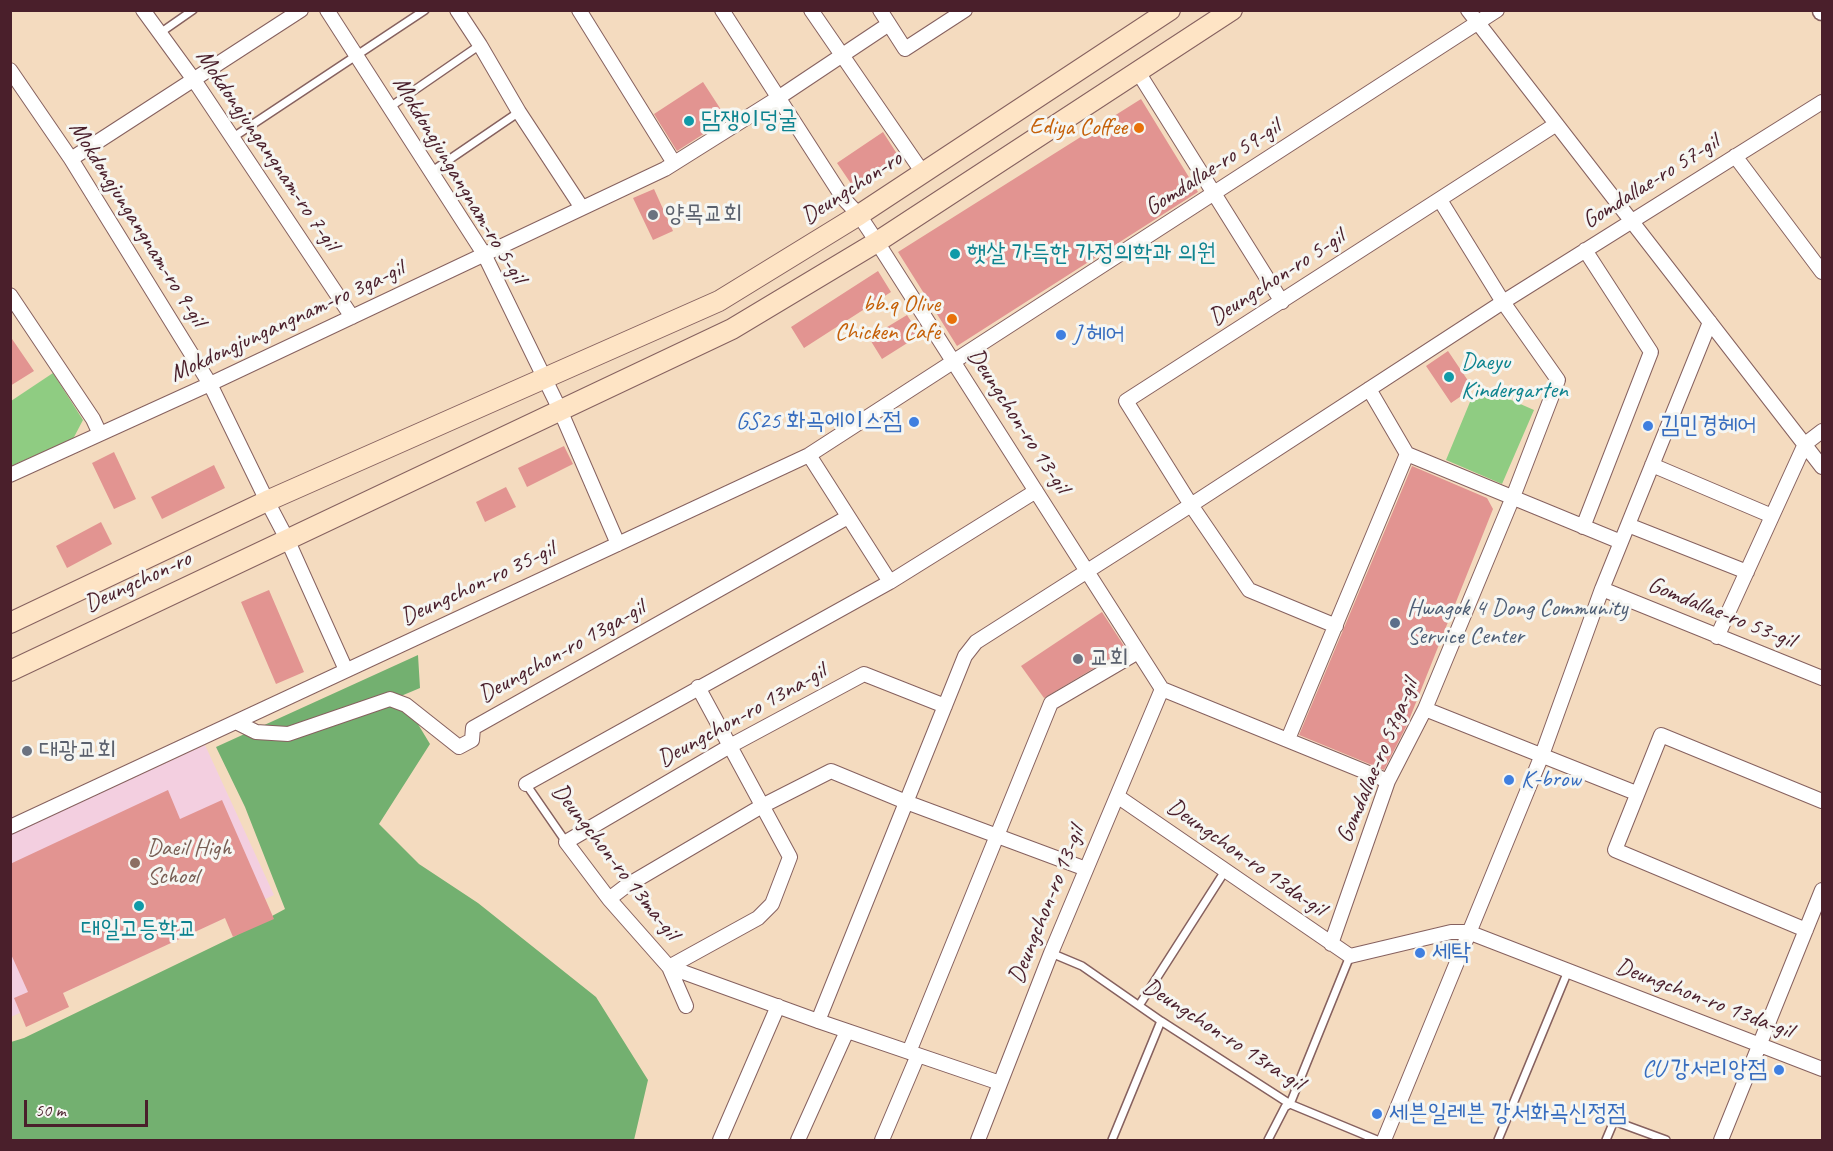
<!DOCTYPE html>
<html>
<head>
<meta charset="utf-8">
<style>
  body { margin:0 }
  #map { position:relative; width:1833px; height:1151px; overflow:hidden; background:#f4dbbf; font-family:Caveat,sans-serif }
  canvas { display:block }
  .frame { position:absolute; inset:0; border:12px solid #4a1f2b; pointer-events:none }
  .scale { position:absolute; left:24px; top:1100px; width:124px; height:27px; box-sizing:border-box; border:3px solid #4a1f2b; border-top:0; padding-left:8px; font-size:18px; line-height:21px; white-space:nowrap; color:#4a1f2b; -webkit-text-stroke:4px #f6f6f2; paint-order:stroke }
</style>
</head>
<body>
<div id="map">
<canvas width="1833" height="1151"></canvas>
<div class="frame"></div>
<div class="scale">50 m</div>
</div>
<script>
const c = document.querySelector('canvas').getContext('2d');
c.lineJoin = 'round';
function fillPath(path, color) { c.fillStyle = color; c.fill(path, 'evenodd'); }
function trace(path, color, width, dash) { c.strokeStyle = color; c.lineWidth = width; c.lineCap = dash ? 'butt' : 'round'; c.setLineDash(dash || []); c.stroke(path); }
function label(font, color, halo, rows, align = 'center') {
  c.font = font + ' Caveat,"Poor Story",sans-serif'; c.lineWidth = 6; c.setLineDash([]); c.textBaseline = 'middle'; c.strokeStyle = halo; c.fillStyle = color; for (const [text, x, y, turn = 0] of rows) {
    c.save(); c.translate(x, y); c.rotate((+turn || 0) * Math.PI / 180); c.textAlign = isNaN(turn) ? turn : align; if (halo) c.strokeText(text, 0, 0); c.fillText(text, 0, 0); c.restore();
  }
}
const built = new Path2D(`
  M205 745 274 895 11 1017 10 811 20 830Z`);
const green = new Path2D(`
  M53 373 83 420 73 439 11 466V401Z
  M1477 385 1534 410 1502 484 1446 460Z`);
const forest = new Path2D(`
  M418 655 420 688 401 696 430 744 379 824 419 864 478 903 596 997 648 1080 634 1140H11V1042L24 1038 233 937 285 909 245 807 216 747Z`);
const building = new Path2D(`
  M703 82 727 119 677 151 654 114Z
  M1141 99 1198 192 957 346 898 252Z
  M883 132 899 157 854 188 837 163Z
  M654 189 673 231 653 240 633 198Z
  M878 271 891 292 804 348 791 327Z
  M907 315 920 335 882 359 869 338Z
  M10 336 34 371 10 386Z
  M1448 351 1473 388 1451 403 1426 366Z
  M564 446 573 464 527 487 518 468Z
  M114 452 136 499 114 509 92 463Z
  M214 465 225 488 162 519 151 497Z
  M1412 466 1487 498 1493 509 1407 725 1384 770 1299 735Z
  M506 487 516 507 485 522 476 502Z
  M101 522 112 544 67 568 56 546Z
  M269 590 304 672 276 684 241 602Z
  M1102 612 1126 649 1044 698 1021 666Z
  M168 790 180 819 222 800 274 919 233 937 225 918 63 993 69 1007 26 1027 14 998 28 992 10 952V864Z`);
const service = new Path2D(`
  M160 33 193 10
  M390 107 480 45
  M232 138 425 10
  M431 172 519 112
  M526 784 566 842
  M1051 953 1082 966 1161 1021 1290 1104 1377 1140
  M1140 1004 1225 871
  M1112 1140 1161 1021
  M1268 1140 1285 1107 1290 1104 1350 956
  M1498 1140 1568 971
  M1606 1140 1614 1121 1666 1140`);
const minor = new Path2D(`
  M143 10 194 80 352 317
  M327 10 484 254 560 410 618 544
  M457 10 480 45 519 112 582 208
  M579 10 674 163
  M722 10 843 198 859 215 877 242 1162 689 1051 953 978 1140
  M811 10 923 173
  M880 10 905 49 965 10
  M1468 10 1822 467
  M10 70 71 159 210 384 267 501 287 539 346 670
  M1138 72 1282 302
  M1735 156 1822 272
  M71 159 301 10
  M10 295 93 419 100 434
  M1407 454 1621 542
  M809 455 890 582
  M1652 465 1772 516
  M10 475 210 384 665 169 778 98 889 24
  M1628 525 1747 572
  M1583 527 1651 352 1585 250
  M1602 589 1822 678
  M1336 626 1249 590 1191 505 1126 401 1555 125
  M1717 637 1805 444 1822 431
  M1162 689 1388 781
  M945 706 864 674 730 746 566 842 609 899 669 967 818 1021 1000 1083
  M1425 709 1636 793
  M236 722 256 732 288 734 390 699 406 705 459 747 472 740 473 728 848 517
  M1288 739 1407 454 1369 389
  M526 784 890 582 1036 491
  M1117 796 1350 956 1451 932H1468L1822 1069
  M10 827 809 455 1497 10
  M609 899 626 886 762 806 831 771 906 802 1086 869
  M1806 930 1615 850 1661 735 1822 801
  M1331 944 1388 781 1425 709 1513 497 1558 380 1503 302 1440 200
  M686 1006 669 967 758 918 772 904 790 857 698 687
  M818 1021 965 656 976 642 1191 505 1503 302 1822 102
  M909 1052 1051 703 1138 652
  M720 1140 778 1006
  M798 1140 847 1031
  M882 1140 918 1055
  M1384 1140 1542 755 1602 589 1710 322
  M1721 1140 1822 890`);
const tertiary = new Path2D(`
  M1822 10V11`);
const secondary = new Path2D(`
  M10 623 267 501 719 301 859 215 1170 10
  M10 671 732 329 877 242 1232 10`);
const markers = [
  [689,121,6,"#0f9aa8"],
  [1139,128,6,"#e8710a"],
  [653,215,6,"#6b7280"],
  [955,254,6,"#0f9aa8"],
  [952,319,6,"#e8710a"],
  [1061,335,6,"#3f7fe0"],
  [1449,377,6,"#0f9aa8"],
  [914,422,6,"#3f7fe0"],
  [1648,426,6,"#3f7fe0"],
  [1395,623,6,"#5c6f8a"],
  [1078,659,6,"#6b7280"],
  [27,751,6,"#6b7280"],
  [1509,780,6,"#3f7fe0"],
  [135,863,6,"#8d6e63"],
  [139,906,6,"#0f9aa8"],
  [1420,953,6,"#3f7fe0"],
  [1779,1070,6,"#3f7fe0"],
  [1377,1114,6,"#3f7fe0"]
];
const cultureNames = [
  ["담쟁이덩굴",701,121],
  ["햇살 가득한 가정의학과 의원",967,254],
  ["Daeyu",1461,363],
  ["Kindergarten",1461,391],
  ["대일고등학교",139,930,"center"]
];
const foodNames = [
  ["Ediya Coffee",1127,128],
  ["bb.q Olive",940,305],
  ["Chicken Cafe",940,333]
];
const streetNames = [
  ["Mokdongjungangnam-ro 7-gil",267,150,56],
  ["Gomdallae-ro 59-gil",1213,168,-33],
  ["Mokdongjungangnam-ro 5-gil",459,180,59],
  ["Gomdallae-ro 57-gil",1651,182,-32],
  ["Deungchon-ro",852,188,-33],
  ["Mokdongjungangnam-ro 9-gil",137,224,58],
  ["Deungchon-ro 5-gil",1277,278,-33],
  ["Mokdongjungangnam-ro 3ga-gil",287,322,-25],
  ["Deungchon-ro 13-gil",1018,421,57],
  ["Deungchon-ro",138,582,-25],
  ["Deungchon-ro 35-gil",478,584,-25],
  ["Gomdallae-ro 53-gil",1721,613,22],
  ["Deungchon-ro 13ga-gil",562,652,-29],
  ["Deungchon-ro 13na-gil",742,716,-29],
  ["Gomdallae-ro 57ga-gil",1378,761,-67],
  ["Deungchon-ro 13da-gil",1246,858,35],
  ["Deungchon-ro 13ma-gil",615,862,52],
  ["Deungchon-ro 13-gil",1047,905,-68],
  ["Deungchon-ro 13da-gil",1704,999,21],
  ["Deungchon-ro 13ra-gil",1223,1035,33]
];
const worshipNames = [
  ["양목교회",665,215],
  ["교회",1090,659],
  ["대광교회",39,751]
];
const shopNames = [
  ["J 헤어",1073,335],
  ["GS25 화곡에이스점",902,422,"right"],
  ["김민경헤어",1660,426],
  ["K-brow",1521,780],
  ["세탁",1432,953],
  ["CU 강서리앙점",1767,1070,"right"],
  ["세븐일레븐 강서화곡신정점",1389,1114]
];
const serviceNames = [
  ["Hwagok 4 Dong Community",1407,609],
  ["Service Center",1407,637]
];
const educationNames = [
  ["Daeil High",147,849],
  ["School",147,877]
];
fillPath(built, '#f3cfe0');
fillPath(green, '#8fcc82');
fillPath(forest, '#73b070');
fillPath(building, '#e29491');
trace(service, '#86615f', 10);
trace(minor, '#86615f', 16);
trace(tertiary, '#86615f', 21);
trace(secondary, '#86615f', 22);
trace(service, '#fff', 7);
trace(minor, '#fff', 14);
trace(tertiary, '#fff', 18);
trace(secondary, '#fee4c5', 20);
for (const [x, y, r, color] of markers) { const dot = new Path2D(); dot.arc(x, y, r, 0, 2 * Math.PI); c.fillStyle = color; c.fill(dot); trace(dot, '#f6f6f2', 2); }
label('24px', '#0d838f', '#f6f6f2', cultureNames, 'left');
label('24px', '#c56008', '#f6f6f2', foodNames, 'right');
label('24px', '#4a1f2b', '#f6f6f2', streetNames);
label('24px', '#5b616d', '#f6f6f2', worshipNames, 'left');
label('24px', '#366cbe', '#f6f6f2', shopNames, 'left');
label('24px', '#4e5e75', '#f6f6f2', serviceNames, 'left');
label('24px', '#785e54', '#f6f6f2', educationNames, 'left');
</script>
</body>
</html>
